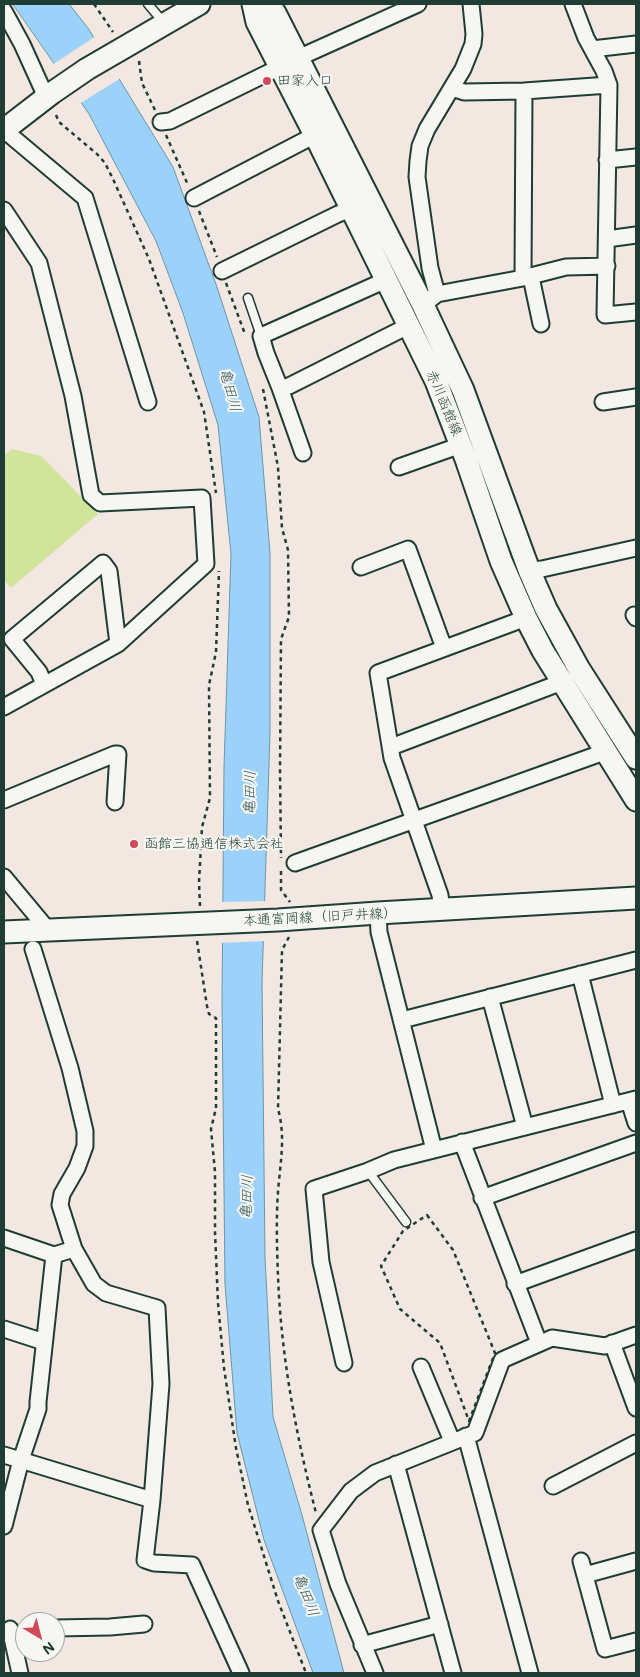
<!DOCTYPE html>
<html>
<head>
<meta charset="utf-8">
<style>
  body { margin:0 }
  #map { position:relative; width:640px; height:1677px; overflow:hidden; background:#f2e7e1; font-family:Mali,sans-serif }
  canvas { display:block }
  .frame { position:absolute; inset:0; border:5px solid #1f3d34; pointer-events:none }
  .north { position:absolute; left:15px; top:1612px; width:50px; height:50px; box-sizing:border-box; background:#f6f6f2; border:1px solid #a0aca6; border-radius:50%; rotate:143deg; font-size:14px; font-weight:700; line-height:20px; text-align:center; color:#1f3d34 }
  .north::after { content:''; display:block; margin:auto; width:18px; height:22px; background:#d1495b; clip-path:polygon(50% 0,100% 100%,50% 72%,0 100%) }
</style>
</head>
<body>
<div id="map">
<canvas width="640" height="1677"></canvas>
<div class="frame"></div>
<div class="north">N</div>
</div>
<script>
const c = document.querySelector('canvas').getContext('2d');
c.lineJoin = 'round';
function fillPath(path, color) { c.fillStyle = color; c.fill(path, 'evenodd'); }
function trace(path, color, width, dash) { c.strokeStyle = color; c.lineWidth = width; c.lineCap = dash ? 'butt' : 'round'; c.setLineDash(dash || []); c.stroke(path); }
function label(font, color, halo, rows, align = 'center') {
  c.font = font + ' Mali,"Klee One",sans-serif'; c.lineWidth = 4; c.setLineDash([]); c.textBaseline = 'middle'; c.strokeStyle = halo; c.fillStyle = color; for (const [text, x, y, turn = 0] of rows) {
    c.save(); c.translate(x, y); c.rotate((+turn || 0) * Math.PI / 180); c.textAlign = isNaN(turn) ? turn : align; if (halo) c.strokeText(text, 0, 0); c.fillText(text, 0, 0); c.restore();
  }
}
const green = new Path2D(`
  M12 449 41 456 98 514 11 588 4 580V456Z`);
const water = new Path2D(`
  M13 4H69L88 28 173 167 217 287 259 417 270 553V732L262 983 265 1257 273 1417 302 1515 344 1673H313L264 1540 237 1433 225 1284 222 1001 224 767 231 554 218 425 183 313 156 241 89 114Z`);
const pier = new Path2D(`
  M96 36 121 78 79 104 52 65Z
  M267 901 265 941 220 943V902Z`);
const path = new Path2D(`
  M94 4 113 32
  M139 61 142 83 155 110
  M56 115 59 122 97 154 105 163 113 179 149 259 204 412 216 493
  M166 135 188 185
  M199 211 217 257
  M226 283 245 334
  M263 389 278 467 282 528 288 550 289 617 281 639 280 769 281 858
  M281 871V890L290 902
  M200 906 199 882 202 827 210 798 209 685 216 652 219 571
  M289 937 282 950 278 1109C286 1137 280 1164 278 1192 276 1218 277 1250 278 1276 281 1356 296 1435 316 1513
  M197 941 207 1006 209 1014 216 1018V1108L211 1129 215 1172V1232L218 1303 224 1368 236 1448 248 1505 278 1601 306 1673
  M427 1215 453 1250 495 1353 469 1421 440 1343 400 1309 381 1266 403 1231Z`);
const lane = new Path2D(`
  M148 4 164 23
  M248 298 261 336
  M368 1171 406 1222`);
const street = new Path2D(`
  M573 4 586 38 604 71 609 85 605 315 636 312
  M4 11 22 44 46 97
  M592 49 636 44
  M298 58 418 4
  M452 88 464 92 524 91 609 85
  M161 122 170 121 280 67
  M4 130 85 198 148 402
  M607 160 636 157
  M194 198 315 135
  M4 210 39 263 73 396 91 495 100 503 202 498 206 564 118 644 4 707
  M607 239 636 235
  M222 271 338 214 352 209
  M531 277 541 324
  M523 278 524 91
  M386 280 261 336 266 353 280 388 289 386 408 326
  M437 294 523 278 566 267 607 266
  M423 305 437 294 430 268 417 177 418 161 420 146 427 129 463 69 473 44 474 34 471 4
  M280 388 303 453
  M603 402 636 397
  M399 467 461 445
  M361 567 408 549 444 648
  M529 570 542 569 636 548
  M634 615 636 618
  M44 684 39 672 12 639 103 563 109 571 118 644
  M391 747 562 682
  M4 800 115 754H118L115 802
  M295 863 607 751
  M4 877 49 931
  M442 910 440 895 392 758 378 673 526 618
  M378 913 379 932 434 1150
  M33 949 70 1068 85 1131V1146L77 1168 62 1194 60 1205 74 1249
  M580 974 613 1105
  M490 997 525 1127
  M402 1020 636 960
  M629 1101 636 1123
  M462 1142 539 1343
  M482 1198 636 1143
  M4 1238 54 1255 74 1249 94 1284 106 1293 157 1308 161 1384 152 1500 145 1560 154 1563 192 1565 241 1673
  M515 1284 636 1240
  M4 1329 44 1342
  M612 1343 636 1408
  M344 1363 321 1262 314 1189 368 1171 394 1160 636 1099
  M421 1367 452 1441
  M466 1436 530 1673
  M4 1455 152 1500
  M396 1464 453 1673
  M553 1486 636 1443
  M4 1526 21 1460 38 1409V1402L54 1255
  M581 1561 605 1649 636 1641
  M585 1575 636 1561
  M55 1628 110 1627 144 1624
  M10 1629 20 1673
  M362 1645 440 1624
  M375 1673 338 1584 321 1530 351 1491 375 1473 475 1433 502 1360 552 1338 605 1346 636 1335`);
const secondary = new Path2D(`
  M253 4 257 22 315 135 436 381 466 459 501 561 526 618 543 651 636 800
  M269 4 275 13 423 305 463 390 529 570 546 609 579 669 636 758
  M4 130 52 93 87 69 199 4
  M4 932 278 920 378 913 636 898`);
const markers = [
  [267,81,5,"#d1495b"],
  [134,844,5,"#d1495b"]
];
const poiNames = [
  ["田家入口",277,81],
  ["函館三協通信株式会社",144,844]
];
const streetNames = [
  ["赤川函館線",444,403,67],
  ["本通富岡線（旧戸井線）",320,917,-3]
];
const waterNames = [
  ["亀田川",230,390,75],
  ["亀田川",250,793,-89],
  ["亀田川",247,1197,-88],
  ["亀田川",306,1595,68]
];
fillPath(green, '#d2e499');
fillPath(water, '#9cd1fa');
trace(water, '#6a96ab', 1);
fillPath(pier, '#f2e7e1');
trace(lane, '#1f3d34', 11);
trace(street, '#1f3d34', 19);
trace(secondary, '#1f3d34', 25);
trace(path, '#1f3d34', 2.5, [4, 4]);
trace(lane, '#f6f6f2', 8);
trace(street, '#f6f6f2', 15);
trace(secondary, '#f6f6f2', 21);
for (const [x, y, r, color] of markers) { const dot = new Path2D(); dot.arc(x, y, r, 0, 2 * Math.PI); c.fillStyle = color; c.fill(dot); trace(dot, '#f6f6f2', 2); }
label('14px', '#1f3d34', '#f6f6f2', poiNames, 'left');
label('14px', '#1f3d34', '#f6f6f2', streetNames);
label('italic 15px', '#385b5c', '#f6f6f2', waterNames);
</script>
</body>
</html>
